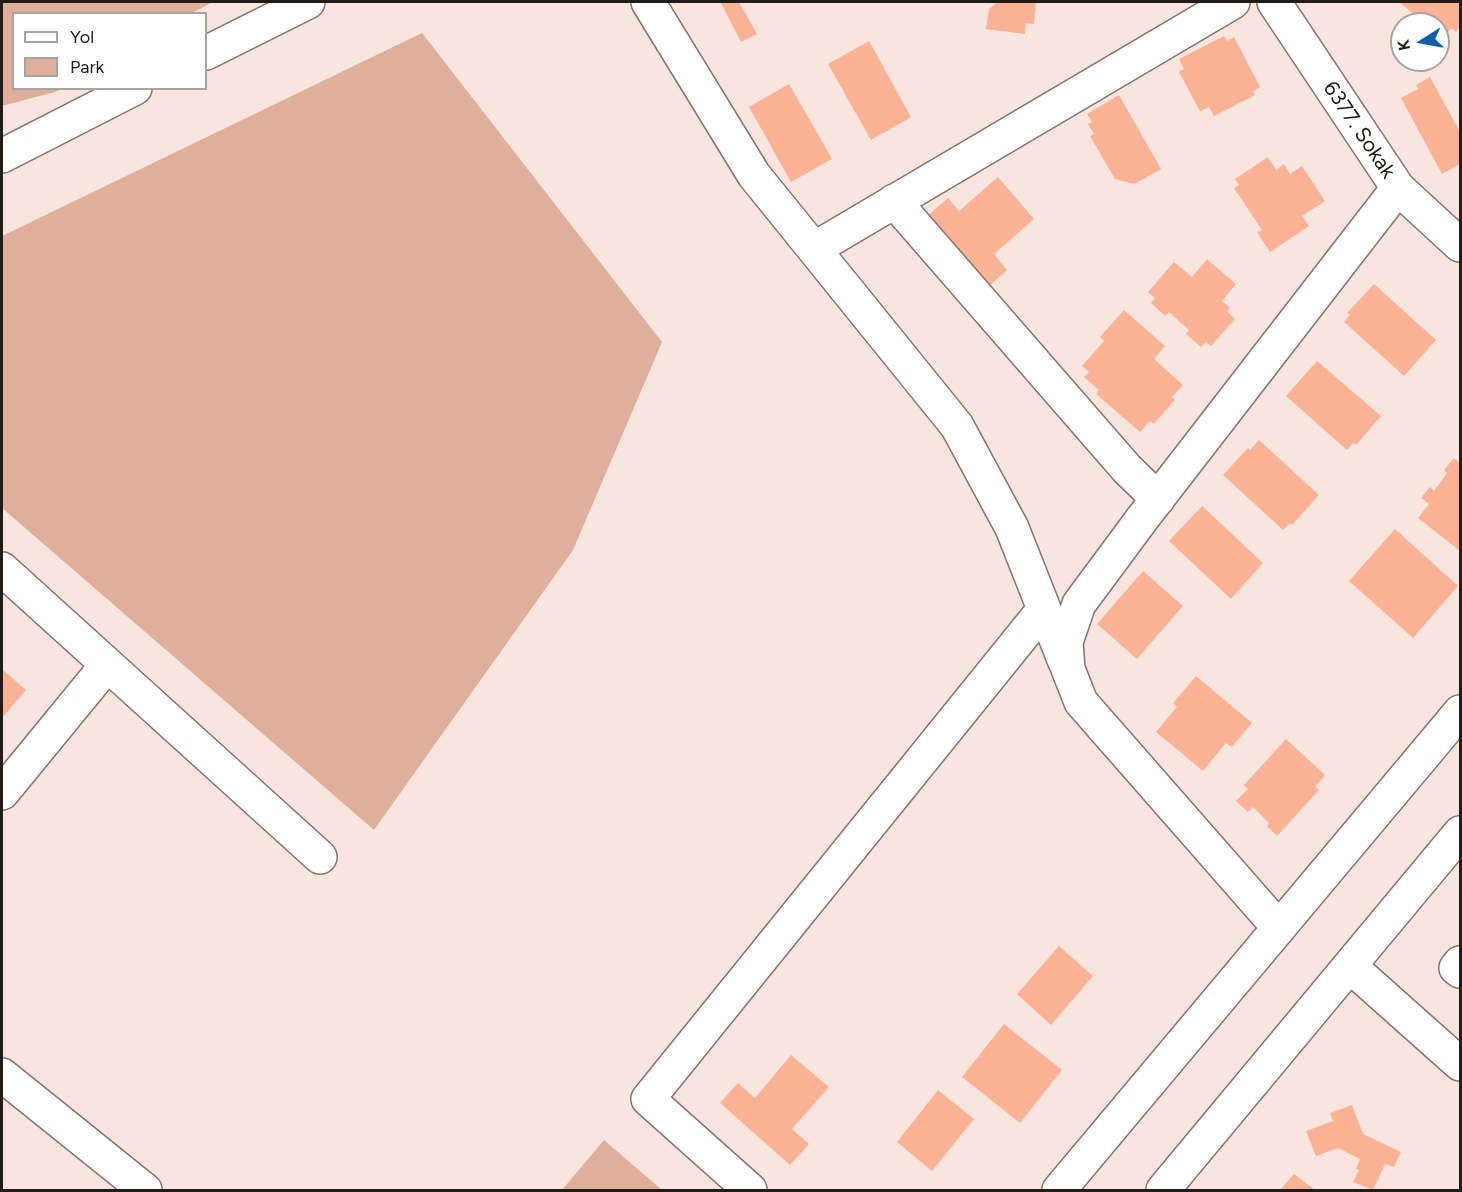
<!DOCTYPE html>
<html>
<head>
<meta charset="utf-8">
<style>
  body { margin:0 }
  #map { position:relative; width:1462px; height:1192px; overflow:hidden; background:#f8e5de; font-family:Figtree,sans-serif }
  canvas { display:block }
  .frame { position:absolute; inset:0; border:3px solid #221c19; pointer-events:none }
  .legend { position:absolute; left:12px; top:12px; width:195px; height:78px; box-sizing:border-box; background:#fff; border:2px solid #a7a4a3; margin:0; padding:8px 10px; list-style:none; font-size:18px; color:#221c19 }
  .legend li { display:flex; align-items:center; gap:12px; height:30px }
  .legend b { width:30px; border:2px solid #a7a4a3 }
  .north { position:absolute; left:1390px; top:12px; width:60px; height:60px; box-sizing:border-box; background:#fff; border:2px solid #a7a4a3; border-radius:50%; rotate:259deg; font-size:16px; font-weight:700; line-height:24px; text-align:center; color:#221c19 }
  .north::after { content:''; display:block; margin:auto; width:21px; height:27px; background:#0c61af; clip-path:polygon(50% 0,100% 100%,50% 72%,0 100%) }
</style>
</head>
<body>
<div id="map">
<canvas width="1462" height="1192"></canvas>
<div class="frame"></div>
<ul class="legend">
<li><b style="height:8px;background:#fff"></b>Yol</li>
<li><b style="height:16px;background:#dfaf9c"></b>Park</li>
</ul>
<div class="north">K</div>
</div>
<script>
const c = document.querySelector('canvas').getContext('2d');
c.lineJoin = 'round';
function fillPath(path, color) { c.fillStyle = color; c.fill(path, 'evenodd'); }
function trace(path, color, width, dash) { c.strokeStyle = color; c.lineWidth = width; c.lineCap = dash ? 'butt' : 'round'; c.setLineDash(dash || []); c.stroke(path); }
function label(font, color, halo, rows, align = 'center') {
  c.font = font + ' Figtree,sans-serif'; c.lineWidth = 4.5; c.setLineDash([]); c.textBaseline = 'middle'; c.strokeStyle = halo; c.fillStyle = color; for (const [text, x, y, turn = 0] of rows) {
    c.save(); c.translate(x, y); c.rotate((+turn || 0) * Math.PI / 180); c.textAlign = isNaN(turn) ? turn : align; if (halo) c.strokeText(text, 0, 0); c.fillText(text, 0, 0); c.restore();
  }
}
const green = new Path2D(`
  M2 2H213L192 13 14 14V88L61 89 55 92 2 106Z
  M422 33 662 342 573 550 374 830 2 508V236Z
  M604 1140 662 1190H562Z`);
const building = new Path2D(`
  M725 2H739L757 34 741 42 721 3Z
  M998 2H1036L1034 24 1026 23 1025 34 986 29 989 9Z
  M1399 2H1460V26L1456 32 1451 28 1443 39 1438 34V24H1426Z
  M1224 36 1227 41 1234 37 1260 87 1253 91 1255 95 1214 116 1209 107 1200 111 1179 72 1184 69 1179 59Z
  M869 41 911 117 871 140 828 64Z
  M1430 77 1460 132V164L1442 174 1401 98 1418 89 1416 85Z
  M789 84 832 159 791 182 749 107Z
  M1119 95 1161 169 1134 184 1115 179 1090 136 1094 134 1088 124 1092 122 1087 114Z
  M1268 157 1276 170 1284 164 1290 174 1302 166 1325 201 1302 216 1309 226 1270 252 1257 232 1262 230 1234 188 1239 185 1235 179Z
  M998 177 1034 219 994 254 1007 270 987 288 926 217 948 198 959 211Z
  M1207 259 1236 284 1222 301 1230 308 1227 311 1235 319 1211 346 1206 342 1201 347 1186 334 1189 330 1169 312 1165 316 1151 303 1155 298 1148 292 1174 262 1192 277Z
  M1374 284 1436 340 1404 376 1344 322 1350 315 1347 313Z
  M1124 310 1165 346 1154 359 1183 385 1172 397 1175 400 1154 424 1150 421 1140 432 1096 394 1099 390 1084 377 1089 372 1082 366 1104 341 1100 337Z
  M1317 361 1381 416 1356 445 1353 443 1347 450 1286 396Z
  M1259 440 1319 495 1292 525 1290 523 1283 530 1223 475 1248 448 1250 450Z
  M1454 458 1460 463V551L1418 518 1429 504 1421 498 1430 487 1434 491 1447 473 1444 470Z
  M1202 506 1263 563 1231 599 1169 541Z
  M1395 529 1458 586 1413 638 1349 581Z
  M1143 571 1183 606 1137 659 1097 624Z
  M2 669 26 690 2 718Z
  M1196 676 1252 723 1232 747 1226 743 1203 771 1156 732 1177 707 1173 703Z
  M1286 739 1325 775 1315 787 1319 790 1277 836 1267 826 1269 823 1253 807 1248 812 1236 801 1248 789 1244 785Z
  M1059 946 1093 976 1051 1025 1017 994Z
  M1004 1024 1062 1070 1020 1123 962 1077Z
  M791 1055 829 1087 792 1129 809 1144 790 1165 720 1103 738 1083 755 1098Z
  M938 1090 974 1119 932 1171 897 1142Z
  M1352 1105 1363 1134 1401 1152 1394 1167 1385 1164 1373 1190 1353 1182 1359 1170 1356 1169 1360 1159 1338 1148 1316 1156 1306 1131 1333 1121 1330 1113Z
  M1294 1174 1315 1190H1280Z`);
const minor = new Path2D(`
  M648 2 754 175 957 426 1012 528 1065 662
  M1274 2 1398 188 1460 245
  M206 53 308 2
  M2 156 135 88
  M894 201 1127 469 1158 499
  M814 249 1233 2
  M2 569 320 857
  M2 793 107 665
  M1279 928 1081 702 1068 669 1066 642 1079 604 1142 519 1398 188
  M1460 963 1456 968 1460 971
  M1351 967 1460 1064
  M2 1075 145 1190
  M750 1190 648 1099 1044 609`);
const major = new Path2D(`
  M1059 1190 1460 712
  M1163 1190 1460 833`);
const streetNames = [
  ["6377. Sokak",1359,130,56]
];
fillPath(green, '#dfaf9c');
fillPath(building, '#fbb295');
trace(minor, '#84746d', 36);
trace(major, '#84746d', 36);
trace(minor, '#fff', 33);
trace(major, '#fff', 33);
label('21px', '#221c19', '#fff', streetNames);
</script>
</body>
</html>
